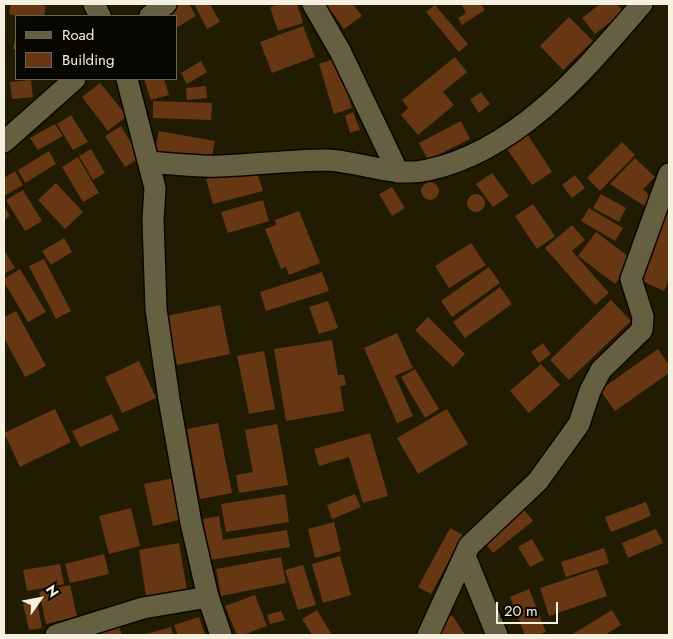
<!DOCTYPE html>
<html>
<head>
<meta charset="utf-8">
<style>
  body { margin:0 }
  #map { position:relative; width:673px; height:639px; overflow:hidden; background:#211b01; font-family:Jost,sans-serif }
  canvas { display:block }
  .frame { position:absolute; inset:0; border:5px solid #f5f1e1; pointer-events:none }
  .legend { position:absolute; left:15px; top:15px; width:162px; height:65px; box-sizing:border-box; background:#080601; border:1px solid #67645b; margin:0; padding:6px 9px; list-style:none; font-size:15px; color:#f5f1e1 }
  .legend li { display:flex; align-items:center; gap:10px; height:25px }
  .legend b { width:25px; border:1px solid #67645b }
  .north { position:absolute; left:15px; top:574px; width:50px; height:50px; -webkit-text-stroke:4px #080601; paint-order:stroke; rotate:57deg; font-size:14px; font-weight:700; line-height:20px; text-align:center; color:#f5f1e1 }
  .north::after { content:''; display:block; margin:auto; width:18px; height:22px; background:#f5f1e1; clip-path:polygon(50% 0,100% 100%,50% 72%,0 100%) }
  .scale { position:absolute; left:496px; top:602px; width:62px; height:22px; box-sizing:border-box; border:2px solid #f5f1e1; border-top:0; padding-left:6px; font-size:15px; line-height:18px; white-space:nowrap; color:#f5f1e1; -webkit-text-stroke:4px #080601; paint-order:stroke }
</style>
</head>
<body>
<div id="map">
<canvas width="673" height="639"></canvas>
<div class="frame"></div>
<ul class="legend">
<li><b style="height:6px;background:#666043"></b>Road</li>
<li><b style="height:14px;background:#673713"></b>Building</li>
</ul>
<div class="north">N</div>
<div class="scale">20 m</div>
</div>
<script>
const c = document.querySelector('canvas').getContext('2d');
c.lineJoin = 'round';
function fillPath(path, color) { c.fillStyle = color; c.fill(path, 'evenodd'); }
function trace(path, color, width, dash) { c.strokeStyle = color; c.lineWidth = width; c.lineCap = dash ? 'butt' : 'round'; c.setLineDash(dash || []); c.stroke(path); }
const building = new Path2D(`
  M11 4H38L46 6 44 16H17L9 14Z
  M180 4H189L196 16 176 28V16H159Z
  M194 4H210L220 22 207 29Z
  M279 4H297L303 23 278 31 270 7Z
  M326 4H353L362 16 344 29Z
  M461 4H481L485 10 462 25 458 18 466 13Z
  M600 4H617L623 12 595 34 582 18Z
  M435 5 468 44 459 52 426 12Z
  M569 17 593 41 563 70 540 46Z
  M303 26 315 57 272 73 260 42Z
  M16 36V49H13Z
  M455 57 467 72 443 92 454 105 418 135 401 115 408 108 402 100Z
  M337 58 352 108 334 114 319 64Z
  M201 61 207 72 187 84 181 73Z
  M144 79H164L169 95 151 100Z
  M31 80 33 97 12 99 10 82Z
  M100 83 127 116 108 131 82 97Z
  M206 86 207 98 187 100 186 88Z
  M481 92 490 104 479 113 470 100Z
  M153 101 212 103 211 120 153 118Z
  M353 112 360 130 350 133 345 116Z
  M71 115 88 142 73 150 57 124Z
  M461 121 470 139 428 160 419 143Z
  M55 124 63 136 38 150 30 138Z
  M121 126 140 158 125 167 105 136Z
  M159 131 215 141 211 161 155 151Z
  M526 132 552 172 532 185 505 146Z
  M622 142 635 155 600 191 587 178Z
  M91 149 105 173 93 180 79 156Z
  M49 151 56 164 25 183 18 170Z
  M78 157 99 193 83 202 62 167Z
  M635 158 655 177 643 189 652 198 646 207 610 184Z
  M255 166 263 191 213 204 206 179Z
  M15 171 23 185 4 196V178Z
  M492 173 509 196 493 207 476 184Z
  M575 175 585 188 572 198 562 185Z
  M421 191a9 9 0 1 1 18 0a9 9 0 1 1-18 0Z
  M56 183 83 212 65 229 38 200Z
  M392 187 405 208 392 216 379 194Z
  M23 190 42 221 25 231 6 200Z
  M601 194 626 208 619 222 593 208Z
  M467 203a9 9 0 1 1 18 0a9 9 0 1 1-18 0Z
  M669 196V280L664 291 640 280 647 266 638 261Z
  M263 200 269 221 228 233 221 212Z
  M533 204 555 236 537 249 515 216Z
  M4 206 10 216 4 220Z
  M589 208 623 228 615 241 581 221Z
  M299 211 320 263 289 275 286 267 281 269 265 229 276 225 275 220Z
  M572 225 585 240 572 251 609 293 595 305 545 248Z
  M596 232 633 260 615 284 578 256Z
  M64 238 72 252 51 265 42 251Z
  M471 243 486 265 449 288 435 266Z
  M4 250 15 268 4 274Z
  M44 259 71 311 56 319 29 266Z
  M489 267 500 283 452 317 441 301Z
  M20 269 46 312 28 322 4 282V279Z
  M322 272 329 291 266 311 260 292Z
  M500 287 512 304 465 338 453 322Z
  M611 300 631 321 569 380 550 360Z
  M328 301 338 328 319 334 309 307Z
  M220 305 230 354 177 365 167 316Z
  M16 311 46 366 25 377 4 338V317Z
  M428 317 465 354 453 367 415 330Z
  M397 333 413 368 395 376 413 416 397 423 364 348Z
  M332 340 338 375H344L346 385 340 386 344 411 286 421 274 349Z
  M543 343 551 354 539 363 531 352Z
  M658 349 669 365V373L615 411 600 390Z
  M264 351 275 409 249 414 237 356Z
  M139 361 156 398 122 413 105 377Z
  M541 364 560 385 529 413 510 391Z
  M415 369 439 409 425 418 401 377Z
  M55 409 71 442 20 467 4 433Z
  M447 409 468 444 418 474 397 438Z
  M112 414 119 430 80 447 72 431Z
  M218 423 232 493 200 499 187 429Z
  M277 424 288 485 239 493 236 475 253 472 245 430Z
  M370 433 388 496 363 503 349 457 319 466 314 449Z
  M174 478 183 519 153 526 144 484Z
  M285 494 289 522 226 532 221 504Z
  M355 494 361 507 332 519 327 505Z
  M646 502 651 516 611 532 605 517Z
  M521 506 533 521 493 553 481 538Z
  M131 508 140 546 109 554 99 516Z
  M219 516 223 540 287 530 290 547 210 560 203 519Z
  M334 522 341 551 315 558 308 529Z
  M450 528 463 535 431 594 418 587Z
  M656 529 663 543 628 558 622 543Z
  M532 539 544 560 530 567 518 547Z
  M179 543 187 590 146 596 139 550Z
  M604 548 609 563 566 577 561 562Z
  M104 554 109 574 70 583 65 564Z
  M340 556 351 595 323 603 312 564Z
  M281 557 286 583 221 596 216 569Z
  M60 564 64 584 27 591 23 570Z
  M303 565 316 605 298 610 285 570Z
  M597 569 607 596 549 616 540 588Z
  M70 585 77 617 46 624 39 592Z
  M529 589 546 632 537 635H525L510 597Z
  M255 595 267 626 243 635H237L225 606Z
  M37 601 42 628 29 630 23 604Z
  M317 610 332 635H312L302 619Z
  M612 610 621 625 605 635H571Z
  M281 611 285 620 270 624 267 615Z
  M452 615 465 635H443L436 624Z
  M199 617 205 635H178L174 625Z
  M119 626 122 635H89Z
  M171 627 173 635H143Z`);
const minor = new Path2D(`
  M94 4 100 16
  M313 4 340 51 398 172
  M150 16 166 4
  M127 79 155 188 153 220 156 309 169 399 191 523 208 597 221 635
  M4 142 75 79
  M149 162C173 164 197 167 221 166 256 165 291 160 326 160 360 161 394 178 428 170 519 150 584 71 642 4
  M465 556 497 635
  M56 635 143 608 208 597
  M428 635 469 546 538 481 579 424 590 391 601 370 642 330 643 317 631 279 669 174`);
fillPath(building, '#673713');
trace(minor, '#0b0600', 24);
trace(minor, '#666043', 21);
</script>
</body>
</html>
